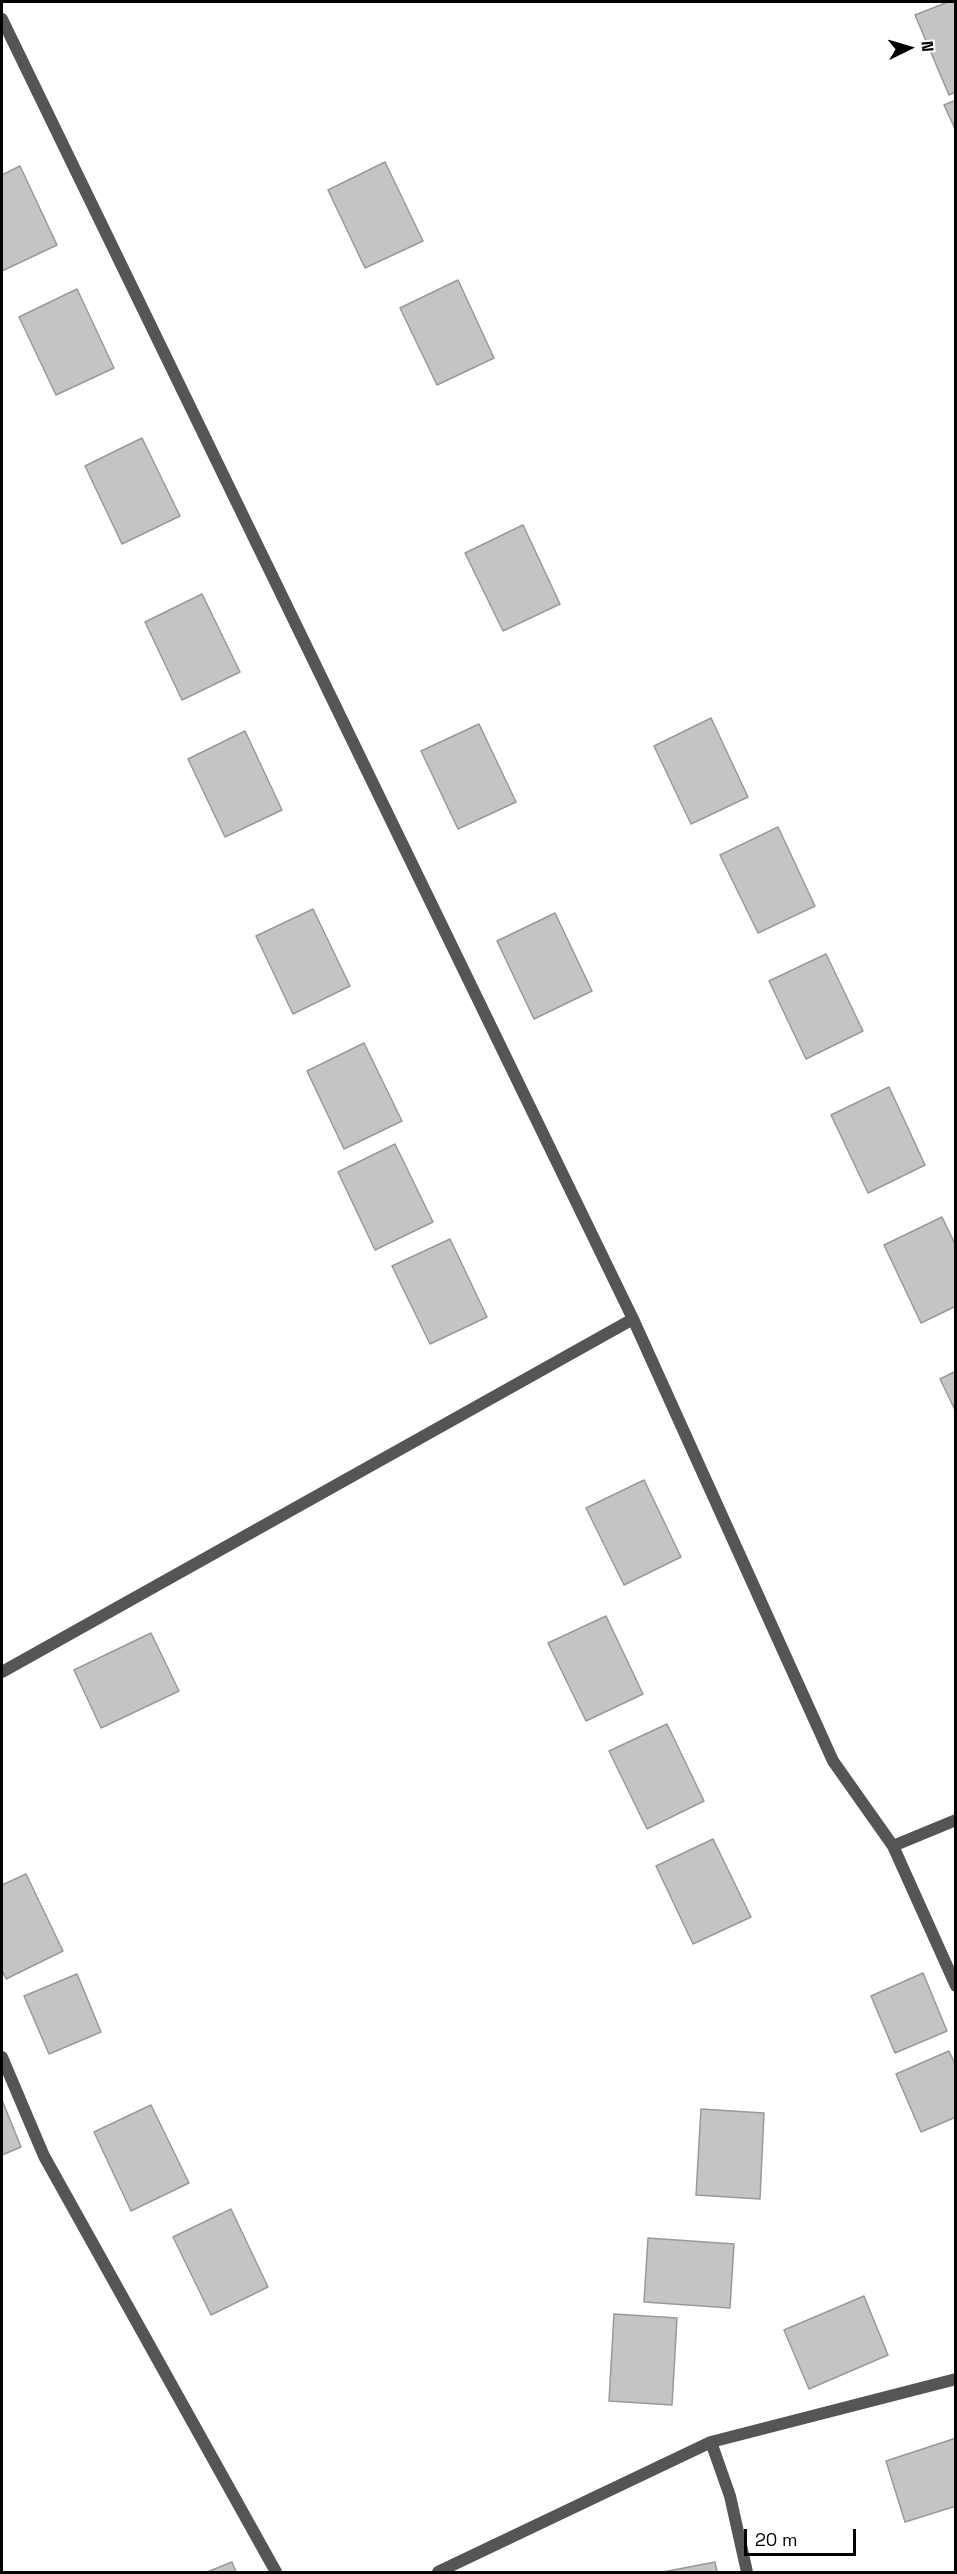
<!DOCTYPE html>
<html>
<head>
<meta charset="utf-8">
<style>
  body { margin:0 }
  #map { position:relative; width:957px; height:2574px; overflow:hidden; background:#fff; font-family:"Space Grotesk",sans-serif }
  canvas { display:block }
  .frame { position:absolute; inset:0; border:3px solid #000; pointer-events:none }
  .north { position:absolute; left:879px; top:18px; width:60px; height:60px; -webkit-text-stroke:4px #fff; paint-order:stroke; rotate:85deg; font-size:16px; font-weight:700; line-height:24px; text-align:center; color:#000 }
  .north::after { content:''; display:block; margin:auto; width:21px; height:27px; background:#000; clip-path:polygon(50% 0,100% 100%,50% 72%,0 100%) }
  .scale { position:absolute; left:744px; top:2529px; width:112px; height:27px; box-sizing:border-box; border:3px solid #000; border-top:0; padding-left:8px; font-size:18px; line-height:21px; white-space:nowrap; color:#000; -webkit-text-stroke:4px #fff; paint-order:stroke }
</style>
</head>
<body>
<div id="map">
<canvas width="957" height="2574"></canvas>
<div class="frame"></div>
<div class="north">N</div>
<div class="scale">20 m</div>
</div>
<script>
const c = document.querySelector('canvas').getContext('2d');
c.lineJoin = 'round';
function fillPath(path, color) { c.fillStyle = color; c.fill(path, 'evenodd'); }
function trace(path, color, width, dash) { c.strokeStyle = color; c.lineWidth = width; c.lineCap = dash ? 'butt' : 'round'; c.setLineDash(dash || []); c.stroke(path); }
const building = new Path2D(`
  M948 2H956V92L949 95 915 15Z
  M956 100V131L944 105Z
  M385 162 423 241 365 268 328 190Z
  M20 166 57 245 2 271V175Z
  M458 280 494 358 437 385 400 308Z
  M77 289 114 368 56 395 19 317Z
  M142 438 180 516 122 544 85 466Z
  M523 525 560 604 503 631 465 553Z
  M202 594 240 672 182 700 145 622Z
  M711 718 748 797 691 824 654 746Z
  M479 724 516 802 458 829 421 751Z
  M245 731 282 810 225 837 188 759Z
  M778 827 815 906 758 933 720 855Z
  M313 909 350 986 293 1014 256 936Z
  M555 913 592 991 534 1019 497 941Z
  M826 954 863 1031 806 1059 769 981Z
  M364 1043 402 1121 344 1149 307 1071Z
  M889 1087 925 1165 868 1193 831 1115Z
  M395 1144 433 1222 375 1250 338 1172Z
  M942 1217 956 1246V1306L921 1323 884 1245Z
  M450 1239 487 1317 430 1344 392 1266Z
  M956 1371V1412L940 1379Z
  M644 1480 681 1557 624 1585 586 1508Z
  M606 1616 643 1694 586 1721 548 1643Z
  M151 1633 179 1691 101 1728 74 1670Z
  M667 1724 704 1801 647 1829 609 1751Z
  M713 1839 751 1917 693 1944 656 1866Z
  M26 1874 63 1951 6 1979 2 1970V1885Z
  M923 1973 947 2031 895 2053 871 1996Z
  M77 1974 101 2032 49 2054 24 1996Z
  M949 2051 956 2066V2117L921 2132 896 2074Z
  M2 2100 21 2147 2 2155Z
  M151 2105 189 2183 131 2211 94 2132Z
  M701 2109 764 2113 760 2199 696 2195Z
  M231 2209 268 2287 211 2315 173 2237Z
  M648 2238 734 2244 730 2308 644 2302Z
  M864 2296 888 2355 809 2389 784 2330Z
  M614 2314 677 2318 672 2405 609 2401Z
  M956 2438V2506L905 2522 886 2461Z
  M232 2562 236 2572H207Z
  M715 2562 717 2572H663Z`);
const minor = new Path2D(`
  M2 19 633 1319 833 1761 893 1846 956 1986
  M2 1672 633 1319
  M893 1846 956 1820
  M2 2057 44 2156 276 2572
  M711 2442 730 2496 747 2572
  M438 2572 711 2442 956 2379`);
fillPath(building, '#c4c4c4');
trace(building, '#999', 1.5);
trace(minor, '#555', 12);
</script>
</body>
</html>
